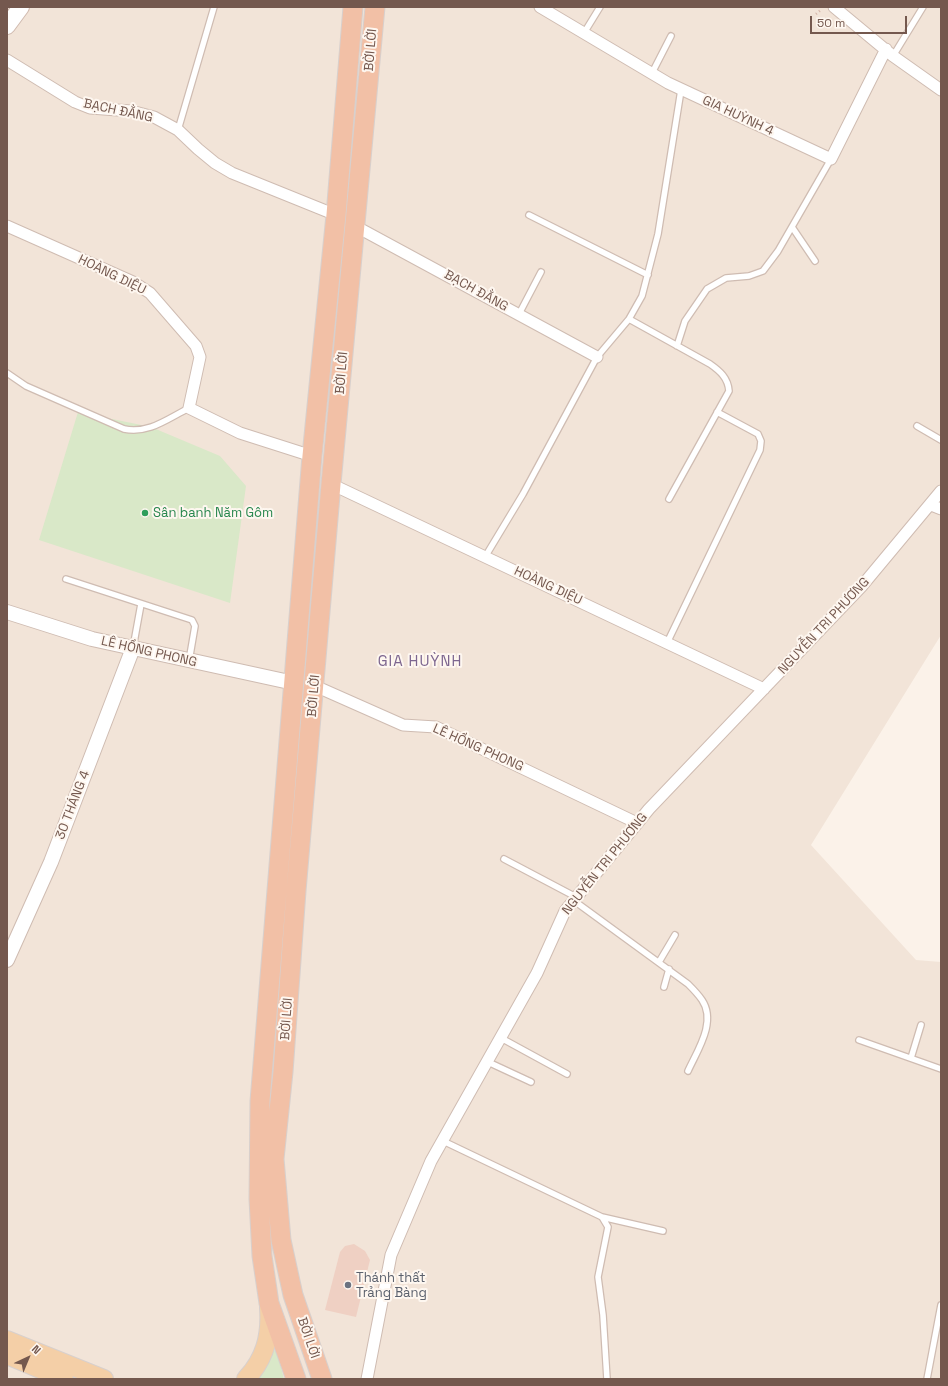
<!DOCTYPE html>
<html>
<head>
<meta charset="utf-8">
<style>
  body { margin:0 }
  #map { position:relative; width:948px; height:1386px; overflow:hidden; background:#fbf2e9; font-family:"Space Grotesk",sans-serif }
  canvas { display:block }
  .frame { position:absolute; inset:0; border:8px solid #74584e; pointer-events:none }
  .north { position:absolute; left:8px; top:1338px; width:40px; height:40px; -webkit-text-stroke:3px #fef7f0; paint-order:stroke; rotate:44deg; font-size:11px; font-weight:700; line-height:16px; text-align:center; color:#74584e }
  .north::after { content:''; display:block; margin:auto; width:14px; height:18px; background:#74584e; clip-path:polygon(50% 0,100% 100%,50% 72%,0 100%) }
  .scale { position:absolute; left:810px; top:16px; width:97px; height:18px; box-sizing:border-box; border:2px solid #74584e; border-top:0; padding-left:5px; font-size:12px; line-height:14px; white-space:nowrap; color:#74584e; -webkit-text-stroke:3px #fef7f0; paint-order:stroke }
</style>
</head>
<body>
<div id="map">
<canvas width="948" height="1386"></canvas>
<div class="frame"></div>
<div class="north">N</div>
<div class="scale">50 m</div>
</div>
<script>
const c = document.querySelector('canvas').getContext('2d');
c.lineJoin = 'round';
function fillPath(path, color) { c.fillStyle = color; c.fill(path, 'evenodd'); }
function trace(path, color, width, dash) { c.strokeStyle = color; c.lineWidth = width; c.lineCap = dash ? 'butt' : 'round'; c.setLineDash(dash || []); c.stroke(path); }
function label(font, color, halo, rows, align = 'center') {
  c.font = font + ' "Space Grotesk",sans-serif'; c.lineWidth = 4; c.setLineDash([]); c.textBaseline = 'middle'; c.strokeStyle = halo; c.fillStyle = color; for (const [text, x, y, turn = 0] of rows) {
    c.save(); c.translate(x, y); c.rotate((+turn || 0) * Math.PI / 180); c.textAlign = isNaN(turn) ? turn : align; if (halo) c.strokeText(text, 0, 0); c.fillText(text, 0, 0); c.restore();
  }
}
const residential = new Path2D(`
  M7 7H941V635L811 845 916 960 941 962V1379H7Z`);
const green = new Path2D(`
  M78 412 151 427 220 456 246 486 230 603 39 540Z
  M276 1348 284 1379H256Z`);
const building = new Path2D(`
  M354 1244 365 1251 370 1260 356 1317 325 1310 340 1252 345 1246Z`);
const path = new Path2D(`
  M816 14 822 9`);
const service = new Path2D(`
  M584 33 600 7
  M893 56 923 7
  M652 73 671 36
  M178 130 214 7
  M529 215 648 275
  M792 227 815 261
  M519 314 541 272
  M629 319 710 364C720 371 728 378 729 391L669 499
  M677 346 685 321 707 289 726 278 749 276 763 271 778 251 831 159
  M7 373 26 386 124 429C149 434 167 419 189 408
  M917 426 941 440
  M485 557 523 494 597 357 629 319 642 296 658 234 681 90
  M66 579 192 620 195 626 189 661
  M667 643 760 450 761 441 758 434 717 412
  M133 648 141 604
  M504 859 576 897
  M573 900 688 984C693 989 698 994 702 1000 717 1022 697 1051 688 1071
  M659 962 675 935
  M664 987 669 969
  M501 1038 567 1074
  M859 1040 941 1069
  M911 1058 921 1025
  M488 1062 531 1082
  M443 1141 602 1217 608 1227 598 1277 603 1315 607 1379
  M602 1217 663 1231
  M927 1379 941 1305`);
const minor = new Path2D(`
  M540 7 668 83 831 159 886 49
  M834 7 893 56 941 90
  M7 60 75 102 90 108 131 111 154 117 178 130 198 149 215 163 232 173 336 215
  M7 226 133 282 150 293 196 346 200 357 189 408 240 433 312 456
  M355 226 597 357
  M331 484 764 689
  M931 505 941 509
  M315 686 403 725 436 727 637 823
  M367 1379 391 1255 431 1161 537 973 565 911 649 809 861 587 941 491`);
const tertiary = new Path2D(`
  M7 612 92 639 294 683
  M7 960 51 862 133 648`);
const secondary = new Path2D(`
  M7 26 21 7`);
const primary = new Path2D(`
  M7 1340 104 1379
  M7 1355 64 1379
  M246 1379C265 1359 271 1336 269 1308`);
const trunk = new Path2D(`
  M296 1379 269 1303 262 1256 259 1199 260 1101 312 456 336 215 353 7
  M322 1379 293 1295 281 1240 274 1159 283 1072 296 891 331 484 375 7`);
const markers = [
  [145,513,4,"#2e9e5b"],
  [348,1285,4,"#6b7280"]
];
const streetNames = [
  ["BỜI LỜI",371,50,-85],
  ["BẠCH ĐẰNG",118,111,12],
  ["GIA HUỲNH 4",738,116,25],
  ["HOÀNG DIỆU",112,275,26],
  ["BẠCH ĐẰNG",476,291,29],
  ["BỜI LỜI",342,373,-85],
  ["HOÀNG DIỆU",548,586,25],
  ["NGUYỄN TRI PHƯƠNG",824,626,-47],
  ["LÊ HỒNG PHONG",149,652,13],
  ["BỜI LỜI",314,696,-85],
  ["LÊ HỒNG PHONG",478,748,24],
  ["30 THÁNG 4",73,805,-69],
  ["NGUYỄN TRI PHƯƠNG",605,864,-51],
  ["BỜI LỜI",287,1019,-86],
  ["BỜI LỜI",308,1338,71]
];
const leisureNames = [
  ["Sân banh Năm Gôm",153,513]
];
const worshipNames = [
  ["Thánh thất",356,1278],
  ["Trảng Bàng",356,1293]
];
const quarterNames = [
  ["GIA HUỲNH",420,662]
];
fillPath(residential, '#f2e4d8');
fillPath(green, '#d9e8c8');
fillPath(building, '#efd0c3');
trace(service, '#cfbcb2', 8);
trace(minor, '#cfbcb2', 13);
trace(tertiary, '#cfbcb2', 16);
trace(secondary, '#d1bbb0', 18);
trace(primary, '#d8d0cd', 20);
trace(trunk, '#d8d0cd', 21);
trace(path, '#d4b3a6', 2.5, [1, 3]);
trace(service, '#fff', 5.5);
trace(minor, '#fff', 11);
trace(tertiary, '#fff', 14);
trace(secondary, '#fff', 16);
trace(primary, '#f4cfa7', 18);
trace(trunk, '#f2c0a6', 19);
for (const [x, y, r, color] of markers) { const dot = new Path2D(); dot.arc(x, y, r, 0, 2 * Math.PI); c.fillStyle = color; c.fill(dot); trace(dot, '#fef7f0', 1.5); }
label('13px', '#74584e', '#fef7f0', streetNames);
label('13px', '#27864d', '#fef7f0', leisureNames, 'left');
label('13px', '#5b616d', '#fef7f0', worshipNames, 'left');
c.letterSpacing = '1px';
label('15px', '#7d668f', '#fef7f0', quarterNames);
c.letterSpacing = '0px';
</script>
</body>
</html>
